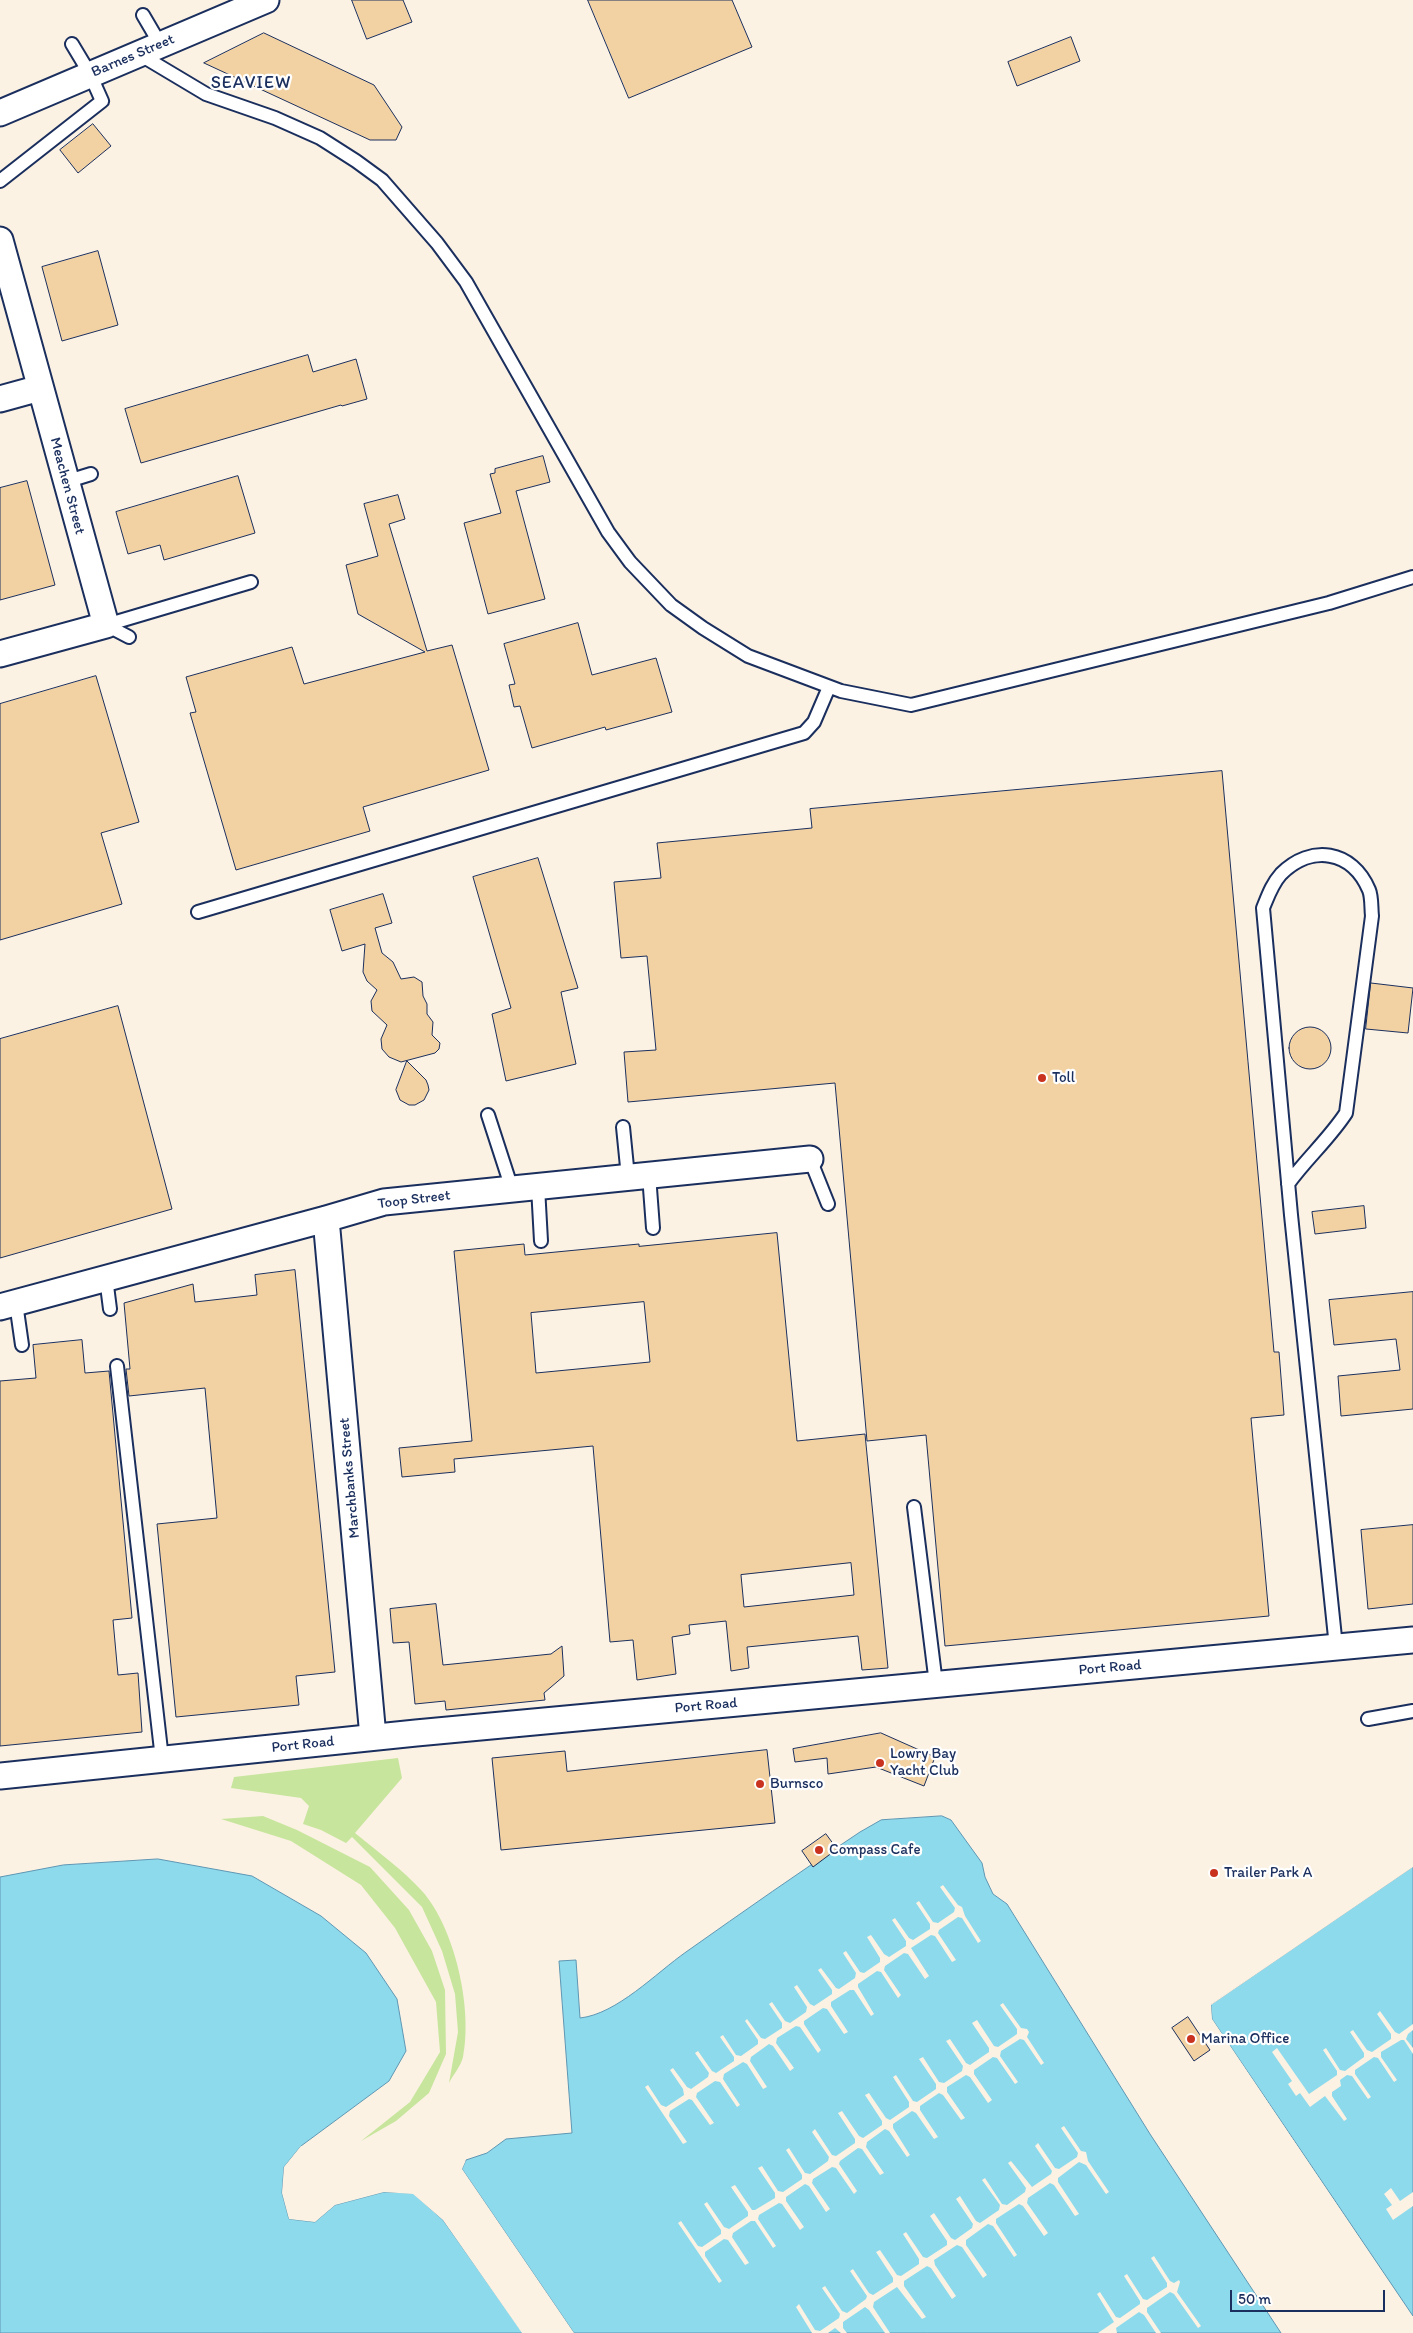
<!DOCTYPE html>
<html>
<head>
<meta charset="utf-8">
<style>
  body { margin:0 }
  #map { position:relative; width:1413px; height:2333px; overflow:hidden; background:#fbf2e3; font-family:Itim,sans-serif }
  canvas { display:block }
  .scale { position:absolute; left:1230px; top:2290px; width:155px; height:22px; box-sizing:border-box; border:2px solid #1b2f5e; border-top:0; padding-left:6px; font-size:15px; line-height:18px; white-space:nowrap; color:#1b2f5e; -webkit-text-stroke:4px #fff; paint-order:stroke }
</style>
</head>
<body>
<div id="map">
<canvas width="1413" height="2333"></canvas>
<div class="scale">50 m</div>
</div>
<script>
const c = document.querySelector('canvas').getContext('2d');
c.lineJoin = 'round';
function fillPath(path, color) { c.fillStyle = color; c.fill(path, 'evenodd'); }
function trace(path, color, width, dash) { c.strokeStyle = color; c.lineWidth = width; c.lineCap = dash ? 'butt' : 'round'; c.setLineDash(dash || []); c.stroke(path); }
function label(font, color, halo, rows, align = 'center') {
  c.font = font + ' Itim,sans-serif'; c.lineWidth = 4.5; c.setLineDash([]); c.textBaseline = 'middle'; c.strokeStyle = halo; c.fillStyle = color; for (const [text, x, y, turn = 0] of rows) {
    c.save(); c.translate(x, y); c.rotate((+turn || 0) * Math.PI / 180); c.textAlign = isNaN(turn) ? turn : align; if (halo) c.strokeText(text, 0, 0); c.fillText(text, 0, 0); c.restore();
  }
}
const green = new Path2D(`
  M398 1758 402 1778 355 1833C378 1852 402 1869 422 1891 455 1928 473 2009 463 2057 461 2066 453 2075 449 2083L458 2032 455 1994 442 1951 422 1907 352 1837 346 1843 321 1830 303 1824 309 1806 301 1798 231 1788 234 1777Z
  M263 1816 297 1830 370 1867 409 1910 432 1951 445 1990 446 2054 429 2093 396 2121 361 2141 410 2102 440 2052 436 2002 395 1928 361 1885 291 1841 221 1819Z`);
const water = new Path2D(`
  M942 1816 951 1820 982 1863 985 1877 993 1894 1007 1904 1150 2134 1281 2333H574L462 2169 466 2160 487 2153 506 2139 572 2133 559 1961 576 1960 580 2018C617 2014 656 1973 686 1952 744 1911 801 1871 860 1832L881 1820Z
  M158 1859 252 1876 321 1916 366 1953 397 1999 406 2051 389 2081 301 2146 284 2167 282 2193 289 2219 315 2222 335 2205 384 2192 413 2193 443 2220 523 2333H0V1877L63 1865Z
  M1413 1867V2316L1212 2019 1211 2005Z`);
const pier = new Path2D(`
  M1413 1864V1867L1211 2005 1212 2019 1413 2318 1210 2021 1209 2005Z
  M943 1885 958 1905 962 1907 965 1916 981 1941 978 1943 962 1918 958 1917 939 1930 938 1933 956 1960 952 1962 935 1936 931 1935 911 1948 929 1976 925 1979 908 1954 904 1953 885 1966 884 1970 901 1995 898 1998 881 1972 877 1971 858 1984V1987L874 2014 871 2016 854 1990H850L831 2002V2006L848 2032 844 2034 827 2009 823 2008 804 2021V2024L821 2050 818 2053 800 2027 796 2026 777 2038 776 2043 794 2068 790 2071 773 2046 769 2044 751 2057 750 2061 767 2087 763 2089 747 2064 743 2062 724 2074 723 2079 740 2105 737 2107 720 2082 715 2081 697 2093 696 2097 714 2123 710 2125 692 2100 689 2099 670 2111 669 2116 687 2142 683 2144 645 2087 648 2085 661 2105 666 2107 684 2095 683 2089 670 2070 673 2068 687 2087 691 2089 708 2077 709 2073 695 2053 698 2051 712 2071 716 2073 734 2061V2057L720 2037 723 2035 736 2055 741 2056 758 2044V2040L745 2021 747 2019 761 2038 765 2039 782 2028V2023L769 2004 772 2002 785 2021 790 2023 806 2012 807 2007 794 1987 797 1985 810 2004 814 2006 832 1994V1990L818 1970 821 1968 836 1988 839 1989 855 1978 856 1973 843 1953 846 1951 860 1972 864 1973 880 1962V1958L867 1937 871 1935 884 1954 889 1957 906 1946V1941L892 1920 895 1918 909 1938 913 1940 930 1929V1924L916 1903 919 1901 933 1922 938 1923 954 1912 955 1908 940 1887Z
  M1003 2003 1021 2028 1027 2029 1029 2032 1027 2037 1044 2063 1041 2065 1024 2040 1020 2039 1001 2051 1000 2056 1018 2082 1015 2084 997 2058 993 2057 974 2070V2074L992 2100 988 2103 970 2077 966 2075 947 2087V2092L965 2118 961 2120 943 2095 939 2093 920 2106V2110L938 2137 934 2139 916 2113 912 2111 893 2124V2128L910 2155 907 2157 889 2131 885 2129 867 2142 866 2147 884 2173 880 2175 862 2149 858 2148 840 2161 839 2164 857 2191 854 2194 836 2168 832 2167 813 2179 812 2183 830 2209 826 2212 809 2186 805 2184 786 2197V2201L804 2227 800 2230 782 2204 779 2203 759 2215 758 2219 776 2246 773 2248 755 2221H751L733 2233 732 2237 749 2263 745 2265 728 2240 724 2239 705 2252V2256L722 2281 719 2283 678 2223 681 2221 698 2246 702 2247 721 2234V2230L704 2204 707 2202 724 2227 729 2229 748 2216V2212L731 2187 735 2185 752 2210H755L775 2198V2193L758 2168 762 2166 778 2191 783 2192 802 2179V2175L786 2150 789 2148 805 2173 810 2174 828 2161 829 2157 812 2132 815 2129 832 2155 836 2156 855 2143V2139L838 2113 842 2111 859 2136 863 2138 882 2125V2121L865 2095 869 2093 886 2118 890 2120 909 2107V2102L893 2077 896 2075 913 2101 917 2102 936 2089V2084L919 2059 923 2057 939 2082 944 2083 962 2071 963 2066 946 2041 950 2039 966 2063 970 2065 989 2052V2048L972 2023 977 2020 994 2046 998 2047 1017 2034V2029L1000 2005Z
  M1380 2011 1395 2032 1399 2034 1413 2024V2030L1408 2034 1406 2039 1413 2048V2054L1404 2040H1401L1381 2052V2057L1397 2080 1394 2082 1378 2058 1374 2057 1355 2070V2074L1371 2097 1368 2099 1352 2076 1347 2075 1340 2080 1341 2086 1332 2092V2096L1347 2119 1344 2121 1325 2096 1310 2107 1300 2093 1296 2096 1288 2084 1292 2081 1272 2052 1277 2048 1309 2094 1337 2075V2071L1323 2050 1326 2048 1340 2070 1345 2071 1364 2057V2053L1350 2032 1353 2030 1367 2050 1372 2052 1391 2039V2034L1377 2014Z
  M1064 2126 1081 2151 1086 2152 1088 2161 1109 2192 1106 2194 1086 2165 1079 2162 1058 2178V2182L1079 2214 1075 2216 1054 2185 1050 2183 1028 2198 1027 2203 1048 2233 1044 2236 1023 2206 1019 2204 996 2219V2223L1017 2255 1014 2257 993 2226 988 2224 966 2240V2245L987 2275 983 2278 962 2247 957 2245 934 2260 935 2265 956 2296 952 2299 931 2268 927 2266 904 2281V2286L926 2317 922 2319 897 2287 874 2302 873 2307 890 2333H885L869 2310 865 2307 843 2322V2328L847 2333H841L835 2328 828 2333H812L796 2307 799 2304 815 2330 820 2331 839 2318 840 2314 822 2288 825 2286 842 2311 847 2313 866 2299 867 2296 850 2271 853 2269 869 2293 873 2295 893 2282V2278L876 2252 880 2250 897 2275 901 2276 919 2264V2259L903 2234 906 2232 923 2257 927 2258 947 2245V2241L930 2216 934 2213 951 2238 955 2240 972 2228 973 2224 956 2199 960 2196 976 2221 980 2223 999 2210 1000 2205 982 2180 985 2178 1002 2204 1007 2205 1025 2192 1026 2188 1008 2163 1011 2161 1032 2187 1051 2174 1052 2171 1035 2146 1038 2143 1055 2168 1059 2169 1077 2157 1078 2153 1061 2128Z
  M301 2146H306L287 2168 284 2193 291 2217 314 2220 334 2203 383 2189 414 2191 445 2219 525 2333H522L443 2220 413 2194 384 2192 335 2205 315 2222 289 2219 282 2193 284 2167Z
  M466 2160 462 2169 574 2333H571L460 2171 461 2164Z
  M1391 2188 1400 2201 1413 2192V2206L1393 2220 1386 2209 1392 2205 1384 2194Z
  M1154 2256 1170 2281 1174 2283 1179 2280 1180 2282 1177 2292 1201 2326 1198 2328 1174 2294 1170 2292 1147 2308V2312L1161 2333H1156L1144 2315 1139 2312 1116 2328 1117 2333H1098L1114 2322 1097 2294 1100 2292 1116 2317 1120 2318 1140 2304V2301L1124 2276 1127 2274 1143 2299 1147 2300 1167 2287V2283L1151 2258Z`);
const building = new Path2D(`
  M352 0H403L412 22 367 39Z
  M588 0H732L752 47 629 98Z
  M264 33 374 85 402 127 396 140H370L204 63Z
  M1071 37 1080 61 1017 86 1008 62Z
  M93 124 111 146 78 173 60 150Z
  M98 251 118 325 62 341 42 267Z
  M308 355 313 372 356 359 367 399 342 406 341 405 141 463 125 409Z
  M543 456 550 482 516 491 545 599 488 614 464 523 501 513 490 474 495 473V469Z
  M238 476 255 533 164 560 160 545 128 554 116 512Z
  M27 481 55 585 0 600V488Z
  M398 495 405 519 389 524 427 651 452 645 489 770 363 807 370 831 236 870 190 713 196 712 186 677 292 647 304 684 425 652 358 614 346 565 378 556 364 504Z
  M578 623 592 675 656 658 672 712 606 730 605 727 532 748 520 706 514 707 509 685 515 684 504 644Z
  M96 676 139 822 101 833 122 904 0 940V704Z
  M1222 771 1274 1352H1279L1284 1415 1251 1418 1269 1616 945 1646 926 1435 867 1441 835 1083 628 1102 624 1052 656 1050 647 956 621 958 614 882 661 878 657 843 812 828 810 809Z
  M538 858 578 988 561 992 576 1064 506 1081 492 1014 511 1008 473 877Z
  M383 894 392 923 375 928 382 953 393 962 401 979 414 977 422 982 423 996 427 1004V1014L433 1022 432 1035 440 1043 439 1049 435 1053 401 1062 389 1057 382 1049 381 1039 387 1025 372 1011 371 1001 377 990 367 981 363 972 365 944 342 951 330 910Z
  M1371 983 1413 988 1408 1033 1366 1029Z
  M118 1006 172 1209 0 1258V1039Z
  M1289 1048a21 21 0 1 1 42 0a21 21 0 1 1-42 0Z
  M407 1061 426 1080 428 1085 429 1090 424 1100 415 1105H409L400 1100 396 1090Z
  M1364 1206 1366 1228 1315 1234 1312 1212Z
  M777 1233 797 1441 865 1434 888 1668 862 1670 858 1636 747 1647 749 1668 731 1671 726 1621 689 1625 690 1634 672 1637 676 1674 637 1680 633 1640 610 1642 593 1446 454 1459 455 1472 402 1477 399 1448 472 1441 454 1251 524 1244 525 1255 639 1244V1246ZM644 1302 650 1362 536 1373 531 1313ZM851 1563 854 1595 744 1607 741 1575Z
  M295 1270 335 1672 296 1676 299 1705 176 1717 157 1524 217 1518 205 1388 129 1396 126 1369H130L124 1303 193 1284 195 1302 257 1295 255 1275Z
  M1413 1292V1409L1341 1416 1338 1376 1400 1370 1396 1339 1334 1345 1329 1300Z
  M82 1340 85 1373 109 1371 132 1618 113 1620 118 1675 138 1673 142 1732 0 1746V1381L36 1378 33 1345Z
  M1413 1525V1604L1368 1609 1361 1530Z
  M436 1604 443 1665 551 1654 562 1646 564 1676 544 1693 545 1700 446 1710 445 1701 415 1704 409 1642 393 1643 390 1609Z
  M881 1733 935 1757 924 1786 876 1767 828 1774 827 1758 795 1762 793 1749Z
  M767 1750 775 1823 501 1850 492 1758 565 1751 567 1771Z
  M826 1834 837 1849 813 1867 802 1851Z
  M1188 2017 1210 2050 1194 2061 1172 2028Z`);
const lane = new Path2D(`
  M143 15 160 44
  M139 54 206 94 275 118 320 138 356 161 382 180 437 243 466 282 608 532 630 562 671 605 703 628 748 656 841 691 911 705 1329 603 1413 577
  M0 181 102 101 90 74 72 44
  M65 482 91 474
  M129 637 106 625 251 582
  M198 912 804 733 814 722 829 687
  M488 1115 512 1189
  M623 1127 628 1177
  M810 1159 828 1204
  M649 1175 653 1228
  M1288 1184C1306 1159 1329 1139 1346 1113L1372 916C1371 908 1372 897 1369 890 1352 850 1311 844 1281 874 1272 884 1268 896 1263 908L1291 1215 1336 1647
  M538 1187 541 1241
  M106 1278 110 1309
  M16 1303 22 1345
  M117 1366 162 1759
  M914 1507 936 1684
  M1368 1719 1413 1711`);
const street = new Path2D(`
  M0 113 266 0
  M0 240 106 625 0 654
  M0 399 40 388
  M326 1219 373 1737
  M0 1307 326 1219 384 1202 810 1159
  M0 1776 416 1733 1413 1640`);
const markers = [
  [1042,1078,5,"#c8321e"],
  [880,1763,5,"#c8321e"],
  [760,1784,5,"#c8321e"],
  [819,1850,5,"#c8321e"],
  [1214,1873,5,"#c8321e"],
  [1191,2039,5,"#c8321e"]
];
const streetNames = [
  ["Barnes Street",133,56,-23],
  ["Meachen Street",67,486,75],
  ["Toop Street",414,1200,-7],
  ["Marchbanks Street",350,1478,-95],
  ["Port Road",1110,1668,-5],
  ["Port Road",706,1706,-5],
  ["Port Road",303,1745,-6]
];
const poiNames = [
  ["Toll",1052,1078],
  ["Lowry Bay",890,1754],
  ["Yacht Club",890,1771],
  ["Burnsco",770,1784],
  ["Compass Cafe",829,1850],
  ["Trailer Park A",1224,1873],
  ["Marina Office",1201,2039]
];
const quarterNames = [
  ["SEAVIEW",251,83]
];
fillPath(green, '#c8e59d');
fillPath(water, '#8ddaec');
trace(water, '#5f96b3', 1);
fillPath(pier, '#fbf2e3');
fillPath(building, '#f2d2a3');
trace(building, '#1b2f5e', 1);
trace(lane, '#1b2f5e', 16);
trace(street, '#1b2f5e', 29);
trace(lane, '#fff', 12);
trace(street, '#fff', 25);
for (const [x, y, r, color] of markers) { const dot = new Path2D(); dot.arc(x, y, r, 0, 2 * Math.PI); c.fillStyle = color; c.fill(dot); trace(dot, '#fff', 2); }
label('15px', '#1b2f5e', '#fff', streetNames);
label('15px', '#1b2f5e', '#fff', poiNames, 'left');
c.letterSpacing = '1px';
label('18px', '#1b2f5e', '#fff', quarterNames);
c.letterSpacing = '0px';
</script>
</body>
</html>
